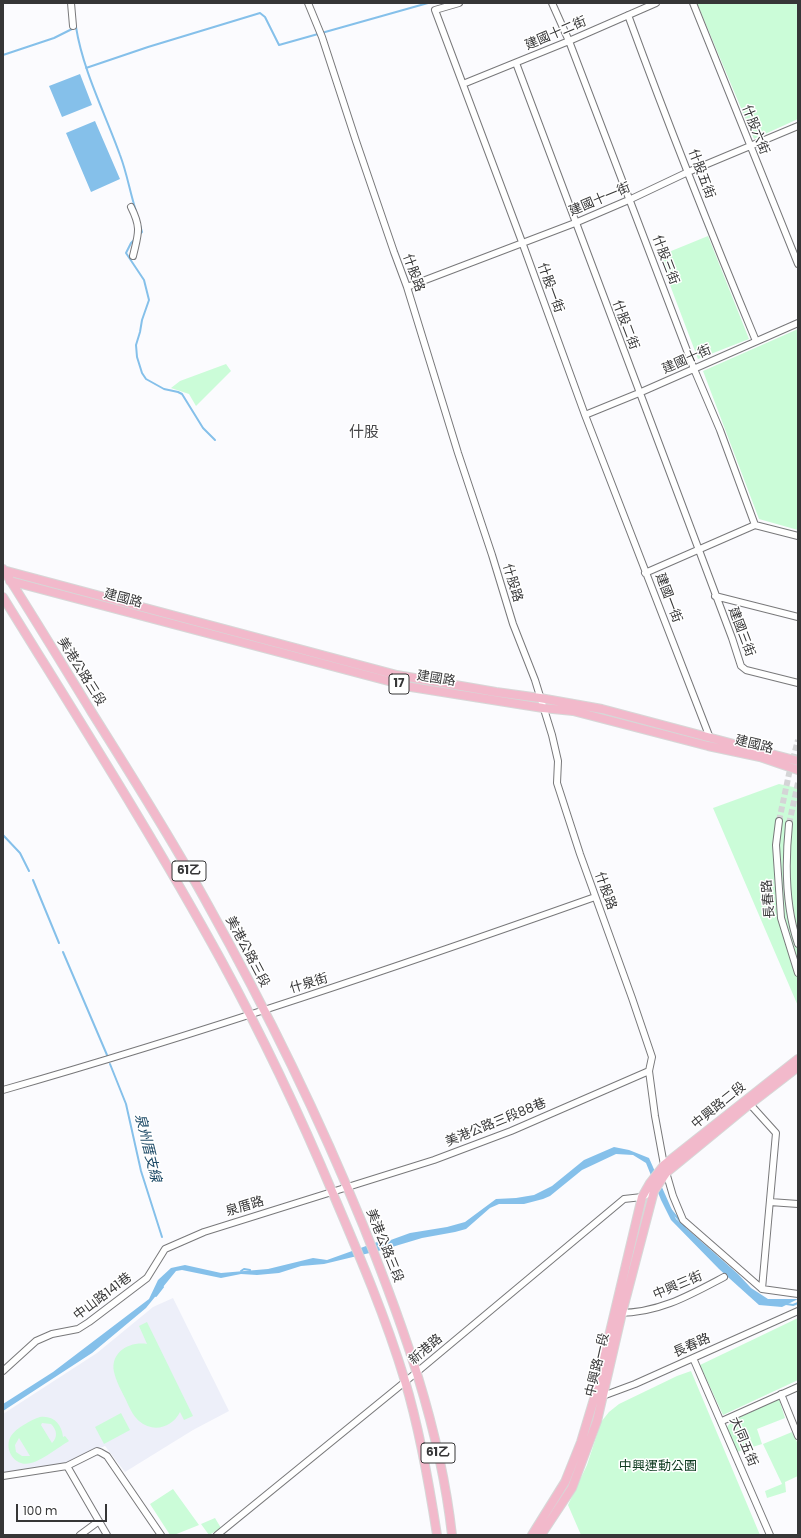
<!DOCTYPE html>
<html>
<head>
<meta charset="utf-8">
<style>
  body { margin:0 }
  #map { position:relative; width:801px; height:1538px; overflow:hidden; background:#fbfbfe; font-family:Poppins,sans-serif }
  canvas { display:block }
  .frame { position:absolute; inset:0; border:4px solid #363637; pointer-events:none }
  .scale { position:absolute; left:16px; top:1504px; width:91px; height:18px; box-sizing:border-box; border:2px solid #363637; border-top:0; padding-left:5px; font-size:12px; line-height:14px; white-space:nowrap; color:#363637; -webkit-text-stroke:3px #fff; paint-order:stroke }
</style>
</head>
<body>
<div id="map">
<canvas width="801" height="1538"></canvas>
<div class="frame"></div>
<div class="scale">100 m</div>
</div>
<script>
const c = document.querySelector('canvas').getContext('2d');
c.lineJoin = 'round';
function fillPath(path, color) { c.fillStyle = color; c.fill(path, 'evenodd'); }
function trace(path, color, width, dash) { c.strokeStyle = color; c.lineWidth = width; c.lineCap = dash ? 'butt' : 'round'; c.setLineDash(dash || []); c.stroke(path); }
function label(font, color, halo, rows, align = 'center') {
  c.font = font + ' Poppins,"Noto Sans TC",sans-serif'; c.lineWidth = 3; c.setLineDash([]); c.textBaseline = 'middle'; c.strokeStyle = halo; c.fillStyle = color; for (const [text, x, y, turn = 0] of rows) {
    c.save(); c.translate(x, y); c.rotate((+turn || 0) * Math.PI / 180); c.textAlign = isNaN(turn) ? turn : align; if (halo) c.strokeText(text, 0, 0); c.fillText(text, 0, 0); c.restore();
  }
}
const built = new Path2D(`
  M173 1298 229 1411 193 1430 125 1472 105 1446 66 1463 3 1474V1414L97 1353 153 1307Z`);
const green = new Path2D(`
  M697 3H798V119L754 139Z
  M708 236 749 339 698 359 659 256Z
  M798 329V530L759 519 703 371Z
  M226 364 231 371 196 406 189 394 171 388 180 381Z
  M779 784 798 788V1006L713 808Z
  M798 1318V1380L723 1415 700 1365Z
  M147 1322 193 1416 184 1420 180 1412C172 1428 153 1433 139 1421 132 1415 129 1406 125 1398 121 1390 116 1381 114 1372 110 1352 130 1341 147 1344L139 1326Z
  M691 1371 760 1535H581L568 1505 587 1465 601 1422 609 1412 619 1404 677 1376Z
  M779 1399 785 1418 757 1429 762 1444 737 1452 727 1427 732 1421Z
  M121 1413 130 1430 104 1444 95 1427Z
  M40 1417C53 1415 62 1424 63 1437L65 1436 69 1441C59 1447 41 1461 31 1463 15 1468 3 1449 11 1436 16 1428 31 1420 40 1417ZM42 1423 51 1424C57 1430 58 1437 52 1443L41 1425ZM19 1438 30 1456H22L16 1452 15 1445Z
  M792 1432 798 1444V1476L785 1482 786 1492 767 1498 765 1491 782 1484 763 1444Z
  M173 1489 199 1525 174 1535H170L150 1504Z
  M215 1518 221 1528 209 1535 201 1524Z`);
const water = new Path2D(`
  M80 74 92 105 62 117 49 86Z
  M95 121 120 179 91 192 66 133Z
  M614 1147 629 1150 649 1158 676 1219 738 1274 751 1288 768 1299H798L782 1307 759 1305 719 1269 671 1220 661 1200 646 1163 633 1155 616 1154 582 1170 550 1196 543 1199 524 1204H499L490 1208 466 1229 455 1232 422 1238 382 1250 324 1264 301 1266 279 1273 257 1275 241 1274 221 1278 182 1270 176 1271 146 1308 92 1353 3 1411V1404L53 1372 149 1299 158 1280 171 1268 185 1265 221 1273 268 1269 313 1258 327 1260 380 1241H388L410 1233 447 1227 465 1222 496 1199 516 1198 534 1195 552 1186 584 1160Z`);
const stream = new Path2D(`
  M3 55 54 38 76 27C83 71 105 113 120 155 127 173 130 193 136 211
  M86 68 148 47 260 13 265 17 279 45 428 3
  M139 235 142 232 140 225
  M135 239 131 243 126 253 144 280 149 300 142 320 140 332 136 345 137 357 142 373 146 379 164 389 178 392 182 394 203 428 215 440
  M3 835 20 853 29 871
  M33 880 59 943
  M63 952 107 1055
  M110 1064 126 1104 141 1171 162 1237
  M670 1209 685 1227
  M241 1271 244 1269 250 1270
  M156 1296 163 1287
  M786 1304 793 1305 798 1303`);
const minorTunnel = new Path2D(`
  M779 821 789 774 798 740
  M789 824 798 783`);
const minor = new Path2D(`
  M71 3 73 26
  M308 3 322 37 356 141 394 252 407 287 458 453 492 555 513 624 535 680 552 735 558 761 557 783 580 854 632 998 652 1057 649 1071 655 1116 664 1165 673 1196 683 1220 762 1289 798 1294
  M459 3 435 10 522 242 585 415 710 738
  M552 3 569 41 694 369 720 430 755 525
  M693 3 798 264
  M628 15C668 124 711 233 756 341
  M516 63 732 638 741 666 746 670 798 683
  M463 84 569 41 656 3
  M131 207C142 229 138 234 133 256
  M407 287 575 223 631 199 688 172 798 126
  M585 415 639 393 798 323
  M645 573 755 525 798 536
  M715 596 798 617
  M779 821 776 845 781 918 798 973
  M789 824C785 864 785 906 798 944
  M3 1090C203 1033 400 966 595 897
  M748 1102 776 1133 762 1289
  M770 1202 798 1204
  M619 1313C659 1313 690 1295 724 1277
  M693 1358 770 1535
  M3 1371 36 1341 52 1334 78 1329 89 1322 147 1278 165 1249 204 1232 434 1160 511 1131 649 1071
  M781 1394 798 1436
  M600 1397 635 1384 798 1311
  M722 1421 798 1387
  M67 1466 107 1535
  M3 1476 67 1466 97 1451 100 1452 107 1456 161 1535
  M80 1535 99 1521
  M217 1535 417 1372 624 1199 642 1197 654 1191`);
const major = new Path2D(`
  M3 569C33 616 62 664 91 711 131 775 172 839 208 905 266 1009 318 1115 363 1225 403 1325 440 1427 452 1535
  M3 570 397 675 496 692 540 698 602 709 798 761
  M10 581 411 687 543 708 573 711 708 746 760 757 798 770
  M3 597C77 717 153 836 221 960 263 1037 300 1115 334 1196 360 1257 386 1318 405 1381 420 1431 429 1483 437 1535
  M532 1535 565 1482 581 1442 594 1399 642 1197 650 1183 664 1165 798 1059
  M541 1535 572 1488 597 1421 622 1313 654 1191 666 1173 750 1104 798 1067`);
const shields = [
  [399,684,20],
  [189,871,34],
  [438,1453,34]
];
const shieldNames = [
  ["17",399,684],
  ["61乙",189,871],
  ["61乙",438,1453]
];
const streetNames = [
  ["建國十二街",556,34,-23],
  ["什股六街",755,130,68],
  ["什股五街",701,174,69],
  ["建國十一街",600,200,-23],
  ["什股三街",665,260,69],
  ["什股路",413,273,70],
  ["什股一街",550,288,70],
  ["什股二街",625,325,69],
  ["建國十街",687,360,-24],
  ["什股路",512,583,73],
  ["建國一街",668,598,69],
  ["建國路",123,599,15],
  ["建國三街",741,632,69],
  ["美港公路三段",81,672,58],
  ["建國路",436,679,9],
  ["建國路",754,745,14],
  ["什股路",605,891,70],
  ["長春路",769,899,-95],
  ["美港公路三段",247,952,62],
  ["什泉街",309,984,-17],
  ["中興路二段",719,1106,-39],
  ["美港公路三段88巷",496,1123,-22],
  ["泉厝路",245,1207,-17],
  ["美港公路三段",384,1246,68],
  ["中興三街",678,1286,-23],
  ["中山路141巷",103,1297,-37],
  ["長春路",692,1346,-24],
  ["新港路",426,1350,-40],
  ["中興路一段",598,1365,-77],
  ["大同五街",743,1442,67]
];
const parkNames = [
  ["中興運動公園",658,1467]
];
const waterNames = [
  ["泉州厝支線",147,1148,76]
];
const quarterNames = [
  ["什股",364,433]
];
fillPath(built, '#edeff9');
fillPath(green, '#cbfcd8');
fillPath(water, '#85c0ea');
trace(stream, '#85c0ea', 2);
trace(minorTunnel, '#d4d4d6', 6, [6, 3]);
trace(minor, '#78787a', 8);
trace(major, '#d7d7d7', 10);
trace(minor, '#fff', 6);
trace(major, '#f2b9cb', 8);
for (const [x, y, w] of shields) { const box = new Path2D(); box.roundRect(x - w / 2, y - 10, w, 20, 3); c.fillStyle = '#fff'; c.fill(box); trace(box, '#363637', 1); }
label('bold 12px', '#363637', null, shieldNames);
label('13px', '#363637', '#fff', streetNames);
label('13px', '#0f3c21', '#fff', parkNames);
label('italic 14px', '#1d4a67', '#fff', waterNames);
label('15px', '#464648', '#fff', quarterNames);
</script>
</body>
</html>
